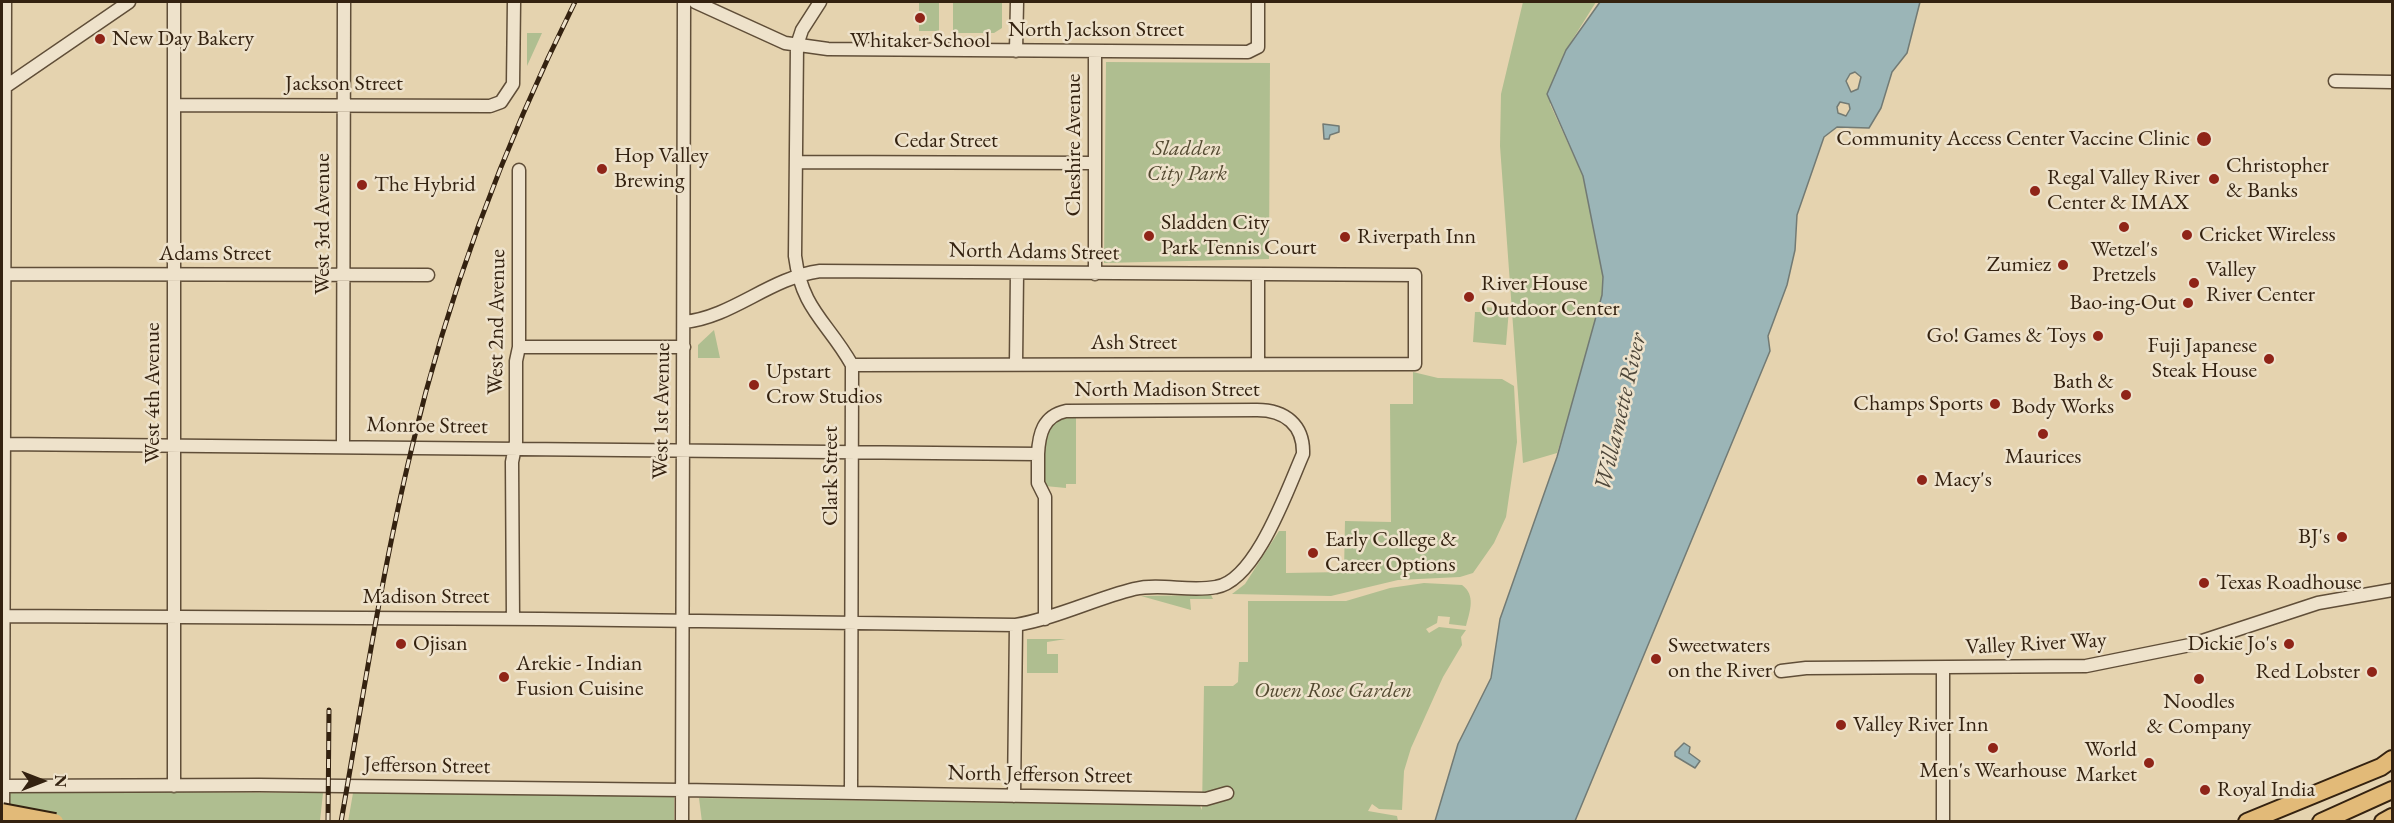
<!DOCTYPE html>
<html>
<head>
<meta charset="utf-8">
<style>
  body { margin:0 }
  #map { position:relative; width:2394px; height:823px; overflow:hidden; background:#e5d3af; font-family:"EB Garamond",serif }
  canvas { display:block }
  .frame { position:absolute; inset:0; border:3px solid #342210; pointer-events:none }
  .north { position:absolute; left:12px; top:751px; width:60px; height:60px; -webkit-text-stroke:4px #eee2cb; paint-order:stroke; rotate:90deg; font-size:16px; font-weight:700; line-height:24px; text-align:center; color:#342210 }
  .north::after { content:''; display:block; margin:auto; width:21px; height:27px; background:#342210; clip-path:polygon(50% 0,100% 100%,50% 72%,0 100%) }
</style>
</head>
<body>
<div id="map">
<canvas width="2394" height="823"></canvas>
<div class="frame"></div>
<div class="north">N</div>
</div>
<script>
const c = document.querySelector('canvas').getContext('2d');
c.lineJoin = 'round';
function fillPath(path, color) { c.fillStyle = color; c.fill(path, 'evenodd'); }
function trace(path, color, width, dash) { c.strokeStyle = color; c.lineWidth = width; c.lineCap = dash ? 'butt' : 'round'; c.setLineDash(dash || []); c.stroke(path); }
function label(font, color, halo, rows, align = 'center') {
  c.font = font + ' "EB Garamond",serif'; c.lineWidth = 5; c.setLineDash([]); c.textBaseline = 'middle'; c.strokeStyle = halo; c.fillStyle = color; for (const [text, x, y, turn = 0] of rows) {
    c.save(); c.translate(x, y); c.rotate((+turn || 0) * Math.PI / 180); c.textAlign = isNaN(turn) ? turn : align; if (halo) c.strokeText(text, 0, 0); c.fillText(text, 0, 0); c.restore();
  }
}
const green = new Path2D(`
  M919 2H939V31H919Z
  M953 2H1002V28L994 33H953Z
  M1523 2H1596L1566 50 1550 104 1583 176 1603 277 1601 314 1557 453 1523 463 1500 146 1501 94Z
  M527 33H542L527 66Z
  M1106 62 1270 63 1269 259 1104 263Z
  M1484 307 1509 309 1506 345 1473 342 1475 312H1483Z
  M714 330 720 358H698V345Z
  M1413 372 1438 378 1502 379 1514 386 1517 442 1506 517 1494 543 1473 573 1460 577 1398 580 1331 596 1232 594 1245 584 1279 531H1286V573L1344 572 1345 521 1391 522 1390 404H1413Z
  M1067 417H1076V484H1066V488L1045 486V434L1054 421Z
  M1424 583 1462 585C1476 595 1470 611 1466 626L1449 624 1450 617 1438 616 1437 623 1426 629 1429 633 1439 627 1466 630 1461 637 1462 645 1443 677 1411 748 1404 771 1402 810 1379 809 1372 804 1368 811 1397 816 1398 821 702 822 699 798 1200 806 1202 810 1204 686H1233L1238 682 1239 662H1248V601H1346L1390 588Z
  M1211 595 1213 599H1190L1191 610 1141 596Z
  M1027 639H1066L1047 642V654H1058V673H1027Z
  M2 791 323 793 320 821 2 822Z
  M353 793 674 795V821L348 822Z`);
const water = new Path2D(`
  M1600 2H1920L1907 53 1892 72 1881 108 1869 128 1837 127 1824 137 1797 215 1795 250 1787 285 1768 336 1770 351 1575 821H1435L1458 744 1491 678 1500 619 1557 457 1602 295 1603 277 1583 176 1547 94 1566 50ZM1855 72 1861 77 1858 89 1851 92 1846 81 1850 74ZM1840 102 1849 104 1850 109 1846 116 1838 113 1837 107Z
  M1323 124 1339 126V132L1330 135 1329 139H1324Z
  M1684 743 1690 747 1689 753 1700 761 1695 768 1675 756V752Z`);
const minor = new Path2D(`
  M695 2 785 43 828 49 1248 52 1258 47V2
  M820 2 802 30 797 45 795 256C802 310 827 321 852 365L851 793
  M1016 51 1017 2
  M2335 81 2392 82
  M2 89 129 2
  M175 105 490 106 501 102 513 84 514 2
  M796 162 1095 163
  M2 274 428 275
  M1095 274V51
  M1258 275V364
  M684 322C733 317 769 278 820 271L1415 275V364L852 365
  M519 347H684
  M1016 364 1017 273
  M2 444 1038 454C1039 434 1043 416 1066 411L1257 410C1285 410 1304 425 1303 454 1288 488 1256 581 1216 587 1189 592 1161 583 1134 589 1094 599 1057 618 1016 625L541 619 2 616
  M343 446 344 2
  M1038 454V483L1045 497V619
  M513 619 512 462 516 442V361L519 347V170
  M1943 668V822
  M1781 671 1806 668 2086 666 2190 645 2318 603 2392 590
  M2 786 259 785 682 790 1206 799 1227 793
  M174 786V2
  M1014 796 1016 625
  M3 822 5 2
  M682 822 684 2`);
const highway = new Path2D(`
  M2247 822 2381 767 2392 759
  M2321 822 2392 790
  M2383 822 2392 817`);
const rail = new Path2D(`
  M328 822 329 710
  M341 822C363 697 382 571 412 447 448 294 505 143 575 2`);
const highwayBridge = new Path2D(`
  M2 812 55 822`);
const markers = [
  [920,18,6,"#8f2418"],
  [100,39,6,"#8f2418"],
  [2204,139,8,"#8f2418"],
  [602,169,6,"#8f2418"],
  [2214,179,6,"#8f2418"],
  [362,185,6,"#8f2418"],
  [2035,191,6,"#8f2418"],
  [2124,227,6,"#8f2418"],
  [2187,235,6,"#8f2418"],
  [1149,236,6,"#8f2418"],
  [1345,237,6,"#8f2418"],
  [2063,265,6,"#8f2418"],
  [2194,283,6,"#8f2418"],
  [1469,297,6,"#8f2418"],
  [2188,303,6,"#8f2418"],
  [2098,336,6,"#8f2418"],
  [2269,359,6,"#8f2418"],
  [754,385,6,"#8f2418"],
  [2126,395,6,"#8f2418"],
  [1995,404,6,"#8f2418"],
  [2043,434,6,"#8f2418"],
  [1922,480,6,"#8f2418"],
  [2342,537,6,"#8f2418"],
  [1313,553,6,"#8f2418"],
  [2204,583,6,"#8f2418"],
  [401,644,6,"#8f2418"],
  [2289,644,6,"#8f2418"],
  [1656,659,6,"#8f2418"],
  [2372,672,6,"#8f2418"],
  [504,677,6,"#8f2418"],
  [2199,679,6,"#8f2418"],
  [1841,725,6,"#8f2418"],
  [1993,748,6,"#8f2418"],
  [2149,763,6,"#8f2418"],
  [2205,790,6,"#8f2418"]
];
const streetNames = [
  ["North Jackson Street",1096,30],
  ["Jackson Street",344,84],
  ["Cedar Street",946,141],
  ["Cheshire Avenue",1074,145,-90],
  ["West 3rd Avenue",323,224,-90],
  ["North Adams Street",1034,252,1],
  ["Adams Street",215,254],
  ["West 2nd Avenue",497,322,-89],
  ["Ash Street",1134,343],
  ["North Madison Street",1167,390],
  ["West 4th Avenue",153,393,-90],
  ["West 1st Avenue",662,411,-89],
  ["Monroe Street",427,426,1],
  ["Clark Street",831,476,-90],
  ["Madison Street",426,597],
  ["Valley River Way",2036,644,-3],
  ["Jefferson Street",427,766,1],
  ["North Jefferson Street",1040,775,1]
];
const poiNames = [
  ["New Day Bakery",112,39],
  ["Whitaker School",920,41,"center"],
  ["Community Access Center Vaccine Clinic",2190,139,"right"],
  ["Hop Valley",614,156],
  ["Brewing",614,181],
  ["Christopher",2226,166],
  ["& Banks",2226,191],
  ["Regal Valley River",2047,178],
  ["Center & IMAX",2047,203],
  ["The Hybrid",374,185],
  ["Sladden City",1161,223],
  ["Park Tennis Court",1161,248],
  ["Cricket Wireless",2199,235],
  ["Riverpath Inn",1357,237],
  ["Wetzel's",2124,250,"center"],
  ["Pretzels",2124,275,"center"],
  ["Zumiez",2051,265,"right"],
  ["Valley",2206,270],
  ["River Center",2206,295],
  ["River House",1481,284],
  ["Outdoor Center",1481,309],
  ["Bao-ing-Out",2176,303,"right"],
  ["Go! Games & Toys",2086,336,"right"],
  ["Fuji Japanese",2257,346,"right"],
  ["Steak House",2257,371,"right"],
  ["Upstart",766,372],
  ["Crow Studios",766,397],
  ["Bath &",2114,382,"right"],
  ["Body Works",2114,407,"right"],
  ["Champs Sports",1983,404,"right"],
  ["Maurices",2043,457,"center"],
  ["Macy's",1934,480],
  ["BJ's",2330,537,"right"],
  ["Early College &",1325,540],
  ["Career Options",1325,565],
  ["Texas Roadhouse",2216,583],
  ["Ojisan",413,644],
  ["Dickie Jo's",2277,644,"right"],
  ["Sweetwaters",1668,646],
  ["on the River",1668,671],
  ["Arekie - Indian",516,664],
  ["Fusion Cuisine",516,689],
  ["Red Lobster",2360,672,"right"],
  ["Noodles",2199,702,"center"],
  ["& Company",2199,727,"center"],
  ["Valley River Inn",1853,725],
  ["World",2137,750,"right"],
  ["Market",2137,775,"right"],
  ["Men's Wearhouse",1993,771,"center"],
  ["Royal India",2217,790]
];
const parkNames = [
  ["Sladden",1187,149],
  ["City Park",1187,174],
  ["Owen Rose Garden",1333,691]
];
const waterNames = [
  ["Willamette River",1621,412,-77]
];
fillPath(green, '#afbe90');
fillPath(water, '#9bb5b7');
trace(water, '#727a74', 1.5);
trace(minor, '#604e38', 15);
trace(highway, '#342210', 20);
trace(minor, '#eee2cb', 12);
trace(highway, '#e2ba78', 16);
trace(rail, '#342210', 5);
trace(rail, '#eee2cb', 3, [9]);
trace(highwayBridge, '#342210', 20, []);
trace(highwayBridge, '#e2ba78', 16);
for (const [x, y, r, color] of markers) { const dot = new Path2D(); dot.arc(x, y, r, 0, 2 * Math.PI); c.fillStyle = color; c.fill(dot); trace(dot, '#eee2cb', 2); }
label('22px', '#342210', '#eee2cb', streetNames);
label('22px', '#342210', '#eee2cb', poiNames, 'left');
label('italic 22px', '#534930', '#eee2cb', parkNames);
label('italic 24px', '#4e473a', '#eee2cb', waterNames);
</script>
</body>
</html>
